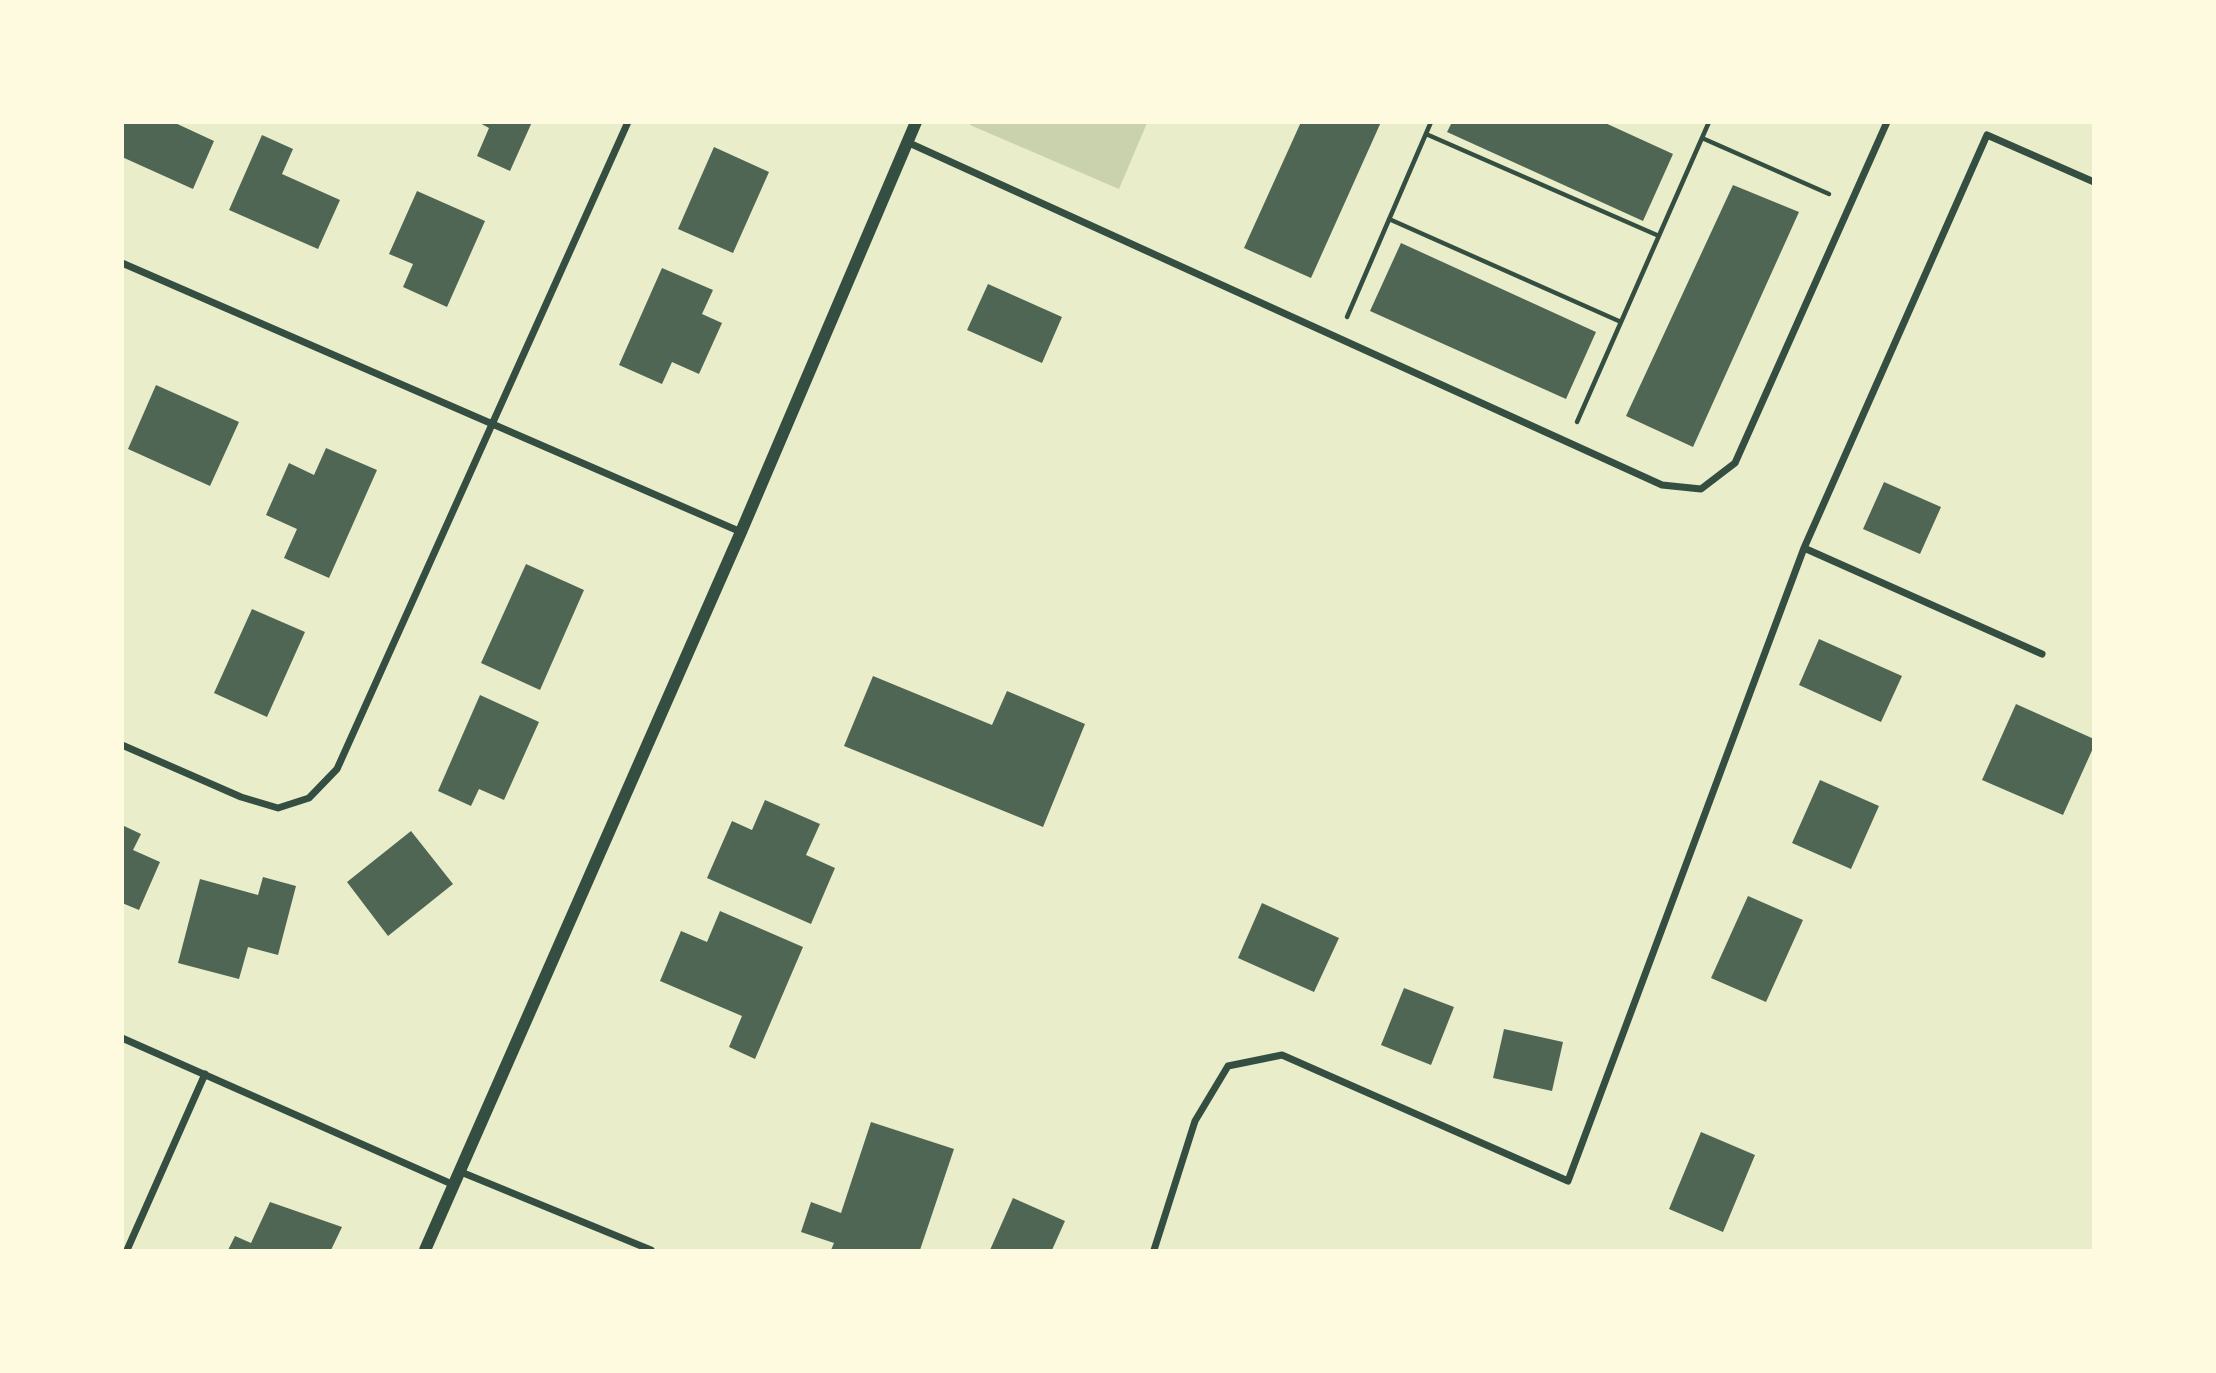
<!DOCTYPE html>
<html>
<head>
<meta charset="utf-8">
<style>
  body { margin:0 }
  #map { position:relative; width:2216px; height:1373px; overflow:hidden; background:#e9edc9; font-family:Manrope,sans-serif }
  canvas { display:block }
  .frame { position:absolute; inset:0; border:124px solid #fefae0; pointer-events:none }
</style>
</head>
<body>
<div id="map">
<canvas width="2216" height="1373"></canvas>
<div class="frame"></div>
</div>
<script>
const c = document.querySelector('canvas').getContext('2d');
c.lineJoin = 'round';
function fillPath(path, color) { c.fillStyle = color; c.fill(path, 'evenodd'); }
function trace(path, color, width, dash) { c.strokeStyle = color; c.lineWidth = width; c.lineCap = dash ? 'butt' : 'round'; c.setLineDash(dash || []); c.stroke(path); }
const green = new Path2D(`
  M971 123 1147 122V123L1119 189 970 125Z`);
const building = new Path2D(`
  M122 122H173L214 141 193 189 122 157Z
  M478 122H532L510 171 477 156 489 128Z
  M1301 122H1381L1311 278 1244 248Z
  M1452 122H1603L1673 154 1643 221 1447 132Z
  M262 135 293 149 282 174 340 200 318 249 229 210Z
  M714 147 769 172 733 253 678 229Z
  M1733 185 1799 212 1693 447 1626 416Z
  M417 191 485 221 447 307 403 287 413 264 389 254Z
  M1401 243 1596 332 1566 399 1370 311Z
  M662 268 713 290 702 314 722 323 699 374 672 362 662 384 619 365Z
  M988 284 1062 317 1042 363 967 330Z
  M156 385 239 422 210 486 128 449Z
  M326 448 377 470 329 578 284 558 297 529 266 515 289 463 314 475Z
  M1884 482 1941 507 1920 554 1863 529Z
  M526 564 584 590 540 690 481 663Z
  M252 609 305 632 267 717 214 693Z
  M1819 639 1902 676 1881 722 1799 685Z
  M873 676 992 725 1007 691 1085 724 1043 827 844 746Z
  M480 695 539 722 504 800 479 789 471 806 438 791Z
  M2016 704 2094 739V746L2063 815 1982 780Z
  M1820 780 1879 806 1851 869 1792 843Z
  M765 800 820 824 806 855 835 868 811 924 707 878 732 821 752 830Z
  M122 825 141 834 133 850 160 862 139 910 122 903Z
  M411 831 453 884 388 936 347 882Z
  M263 877 296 886 278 955 248 947 239 979 178 963 200 879 258 895Z
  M1748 896 1803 920 1766 1002 1711 978Z
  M1262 903 1339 938 1314 992 1238 958Z
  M720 911 803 947 755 1059 729 1047 742 1016 660 981 681 931 707 942Z
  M1404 988 1454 1007 1431 1065 1381 1045Z
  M1504 1029 1563 1042 1552 1091 1493 1078Z
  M871 1122 954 1149 920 1250H831L834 1243 801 1232 811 1202 841 1213Z
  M1701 1132 1755 1155 1723 1232 1669 1209Z
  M1013 1198 1065 1221 1052 1250H990Z
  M270 1202 342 1227 331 1250H228L235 1236 251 1243Z`);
const path = new Path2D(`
  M1426 134 1659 236
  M1702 138 1829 194
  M1389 219 1621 322
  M1347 317 1431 122
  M1577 422 1709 122`);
const minor = new Path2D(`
  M907 142 1662 485 1701 489 1735 463 1887 122
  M122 263 741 532
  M1804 548 2042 654
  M122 745 241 797 278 808 309 798 337 769 628 122
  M122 1038 454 1185
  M461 1172 651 1250
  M127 1250 205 1074
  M1154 1250 1195 1121 1228 1066 1282 1055 1568 1181 1804 548 1987 135 2094 182`);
const tertiary = new Path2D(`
  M425 1250 741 532 916 122`);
fillPath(green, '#cad2ad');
fillPath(building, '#4f6655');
trace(path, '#344e41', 4.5);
trace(minor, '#344e41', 7);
trace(tertiary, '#344e41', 12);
</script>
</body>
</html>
